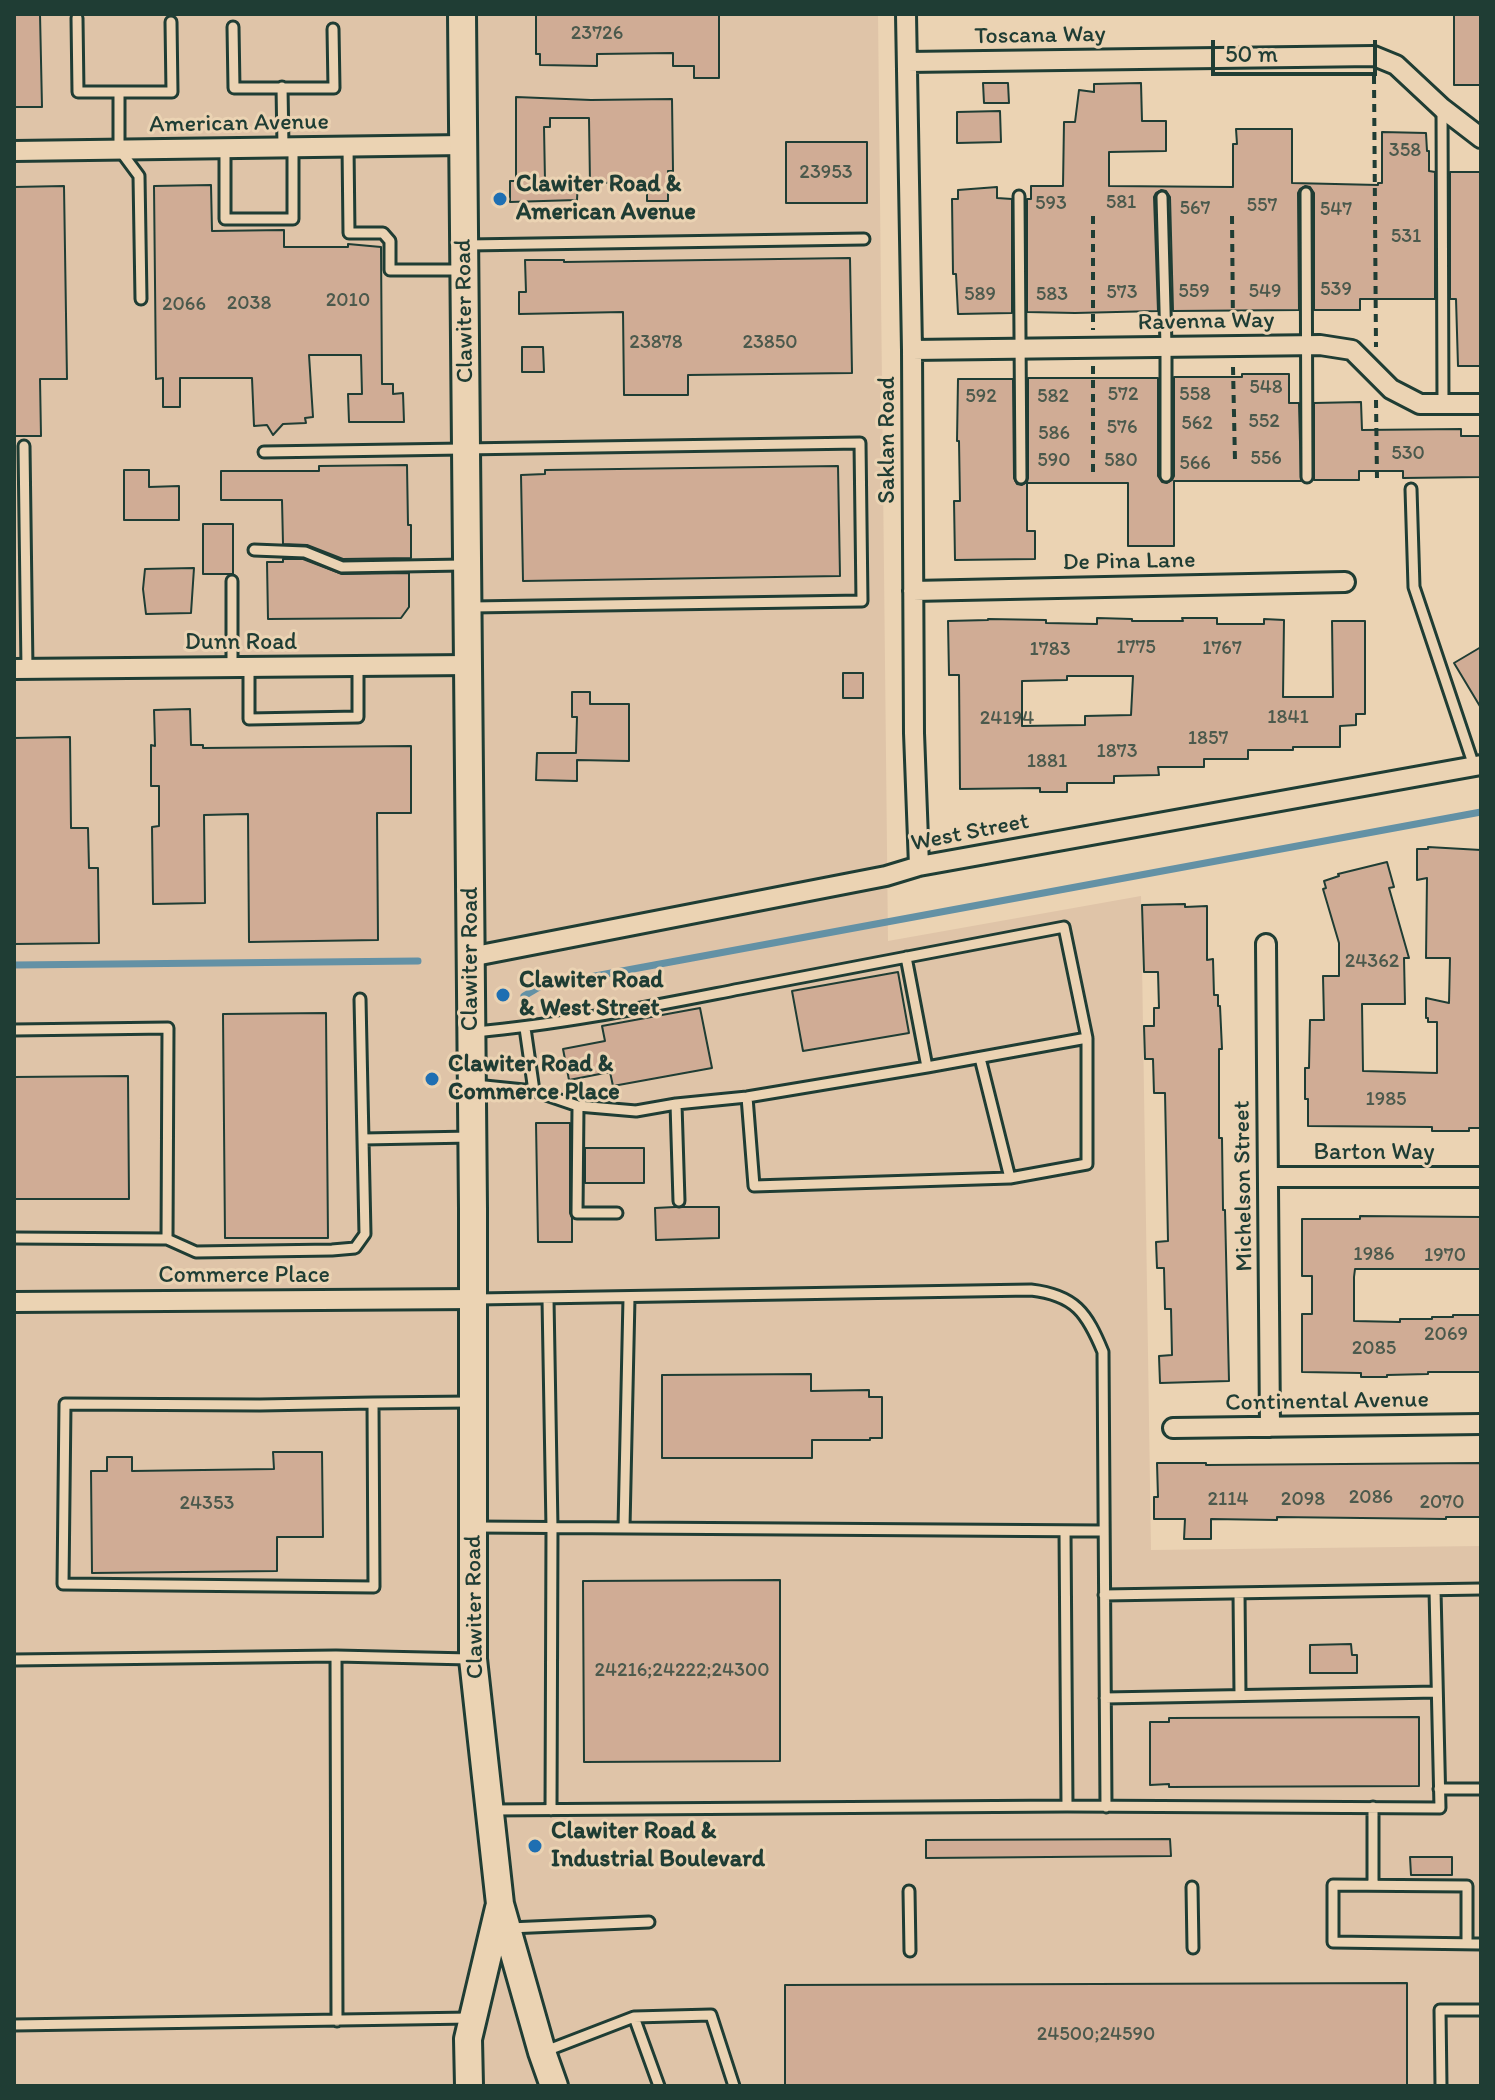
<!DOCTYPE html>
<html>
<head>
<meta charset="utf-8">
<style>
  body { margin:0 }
  #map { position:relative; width:1495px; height:2100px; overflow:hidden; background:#ebd3b3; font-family:Itim,sans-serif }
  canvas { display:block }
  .frame { position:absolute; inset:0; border:16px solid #1f3d34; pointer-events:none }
  .scale { position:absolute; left:1211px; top:40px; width:166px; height:36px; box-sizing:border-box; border:4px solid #1f3d34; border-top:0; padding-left:10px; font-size:24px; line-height:28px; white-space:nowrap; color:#1f3d34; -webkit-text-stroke:6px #ebd3b3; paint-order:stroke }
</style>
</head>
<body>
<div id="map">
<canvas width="1495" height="2100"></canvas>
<div class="frame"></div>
<div class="scale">50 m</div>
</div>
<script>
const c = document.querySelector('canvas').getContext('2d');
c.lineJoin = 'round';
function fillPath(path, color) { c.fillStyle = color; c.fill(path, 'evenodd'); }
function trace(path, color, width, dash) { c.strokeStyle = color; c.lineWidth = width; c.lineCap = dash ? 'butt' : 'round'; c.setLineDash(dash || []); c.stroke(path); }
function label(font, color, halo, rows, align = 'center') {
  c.font = font + ' Itim,sans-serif'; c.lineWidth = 6; c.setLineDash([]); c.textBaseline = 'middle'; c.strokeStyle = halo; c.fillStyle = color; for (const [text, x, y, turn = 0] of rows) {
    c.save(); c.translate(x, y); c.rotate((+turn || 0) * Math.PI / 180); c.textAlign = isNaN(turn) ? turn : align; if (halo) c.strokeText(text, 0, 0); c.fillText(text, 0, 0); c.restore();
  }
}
const built = new Path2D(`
  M14 14H878L888 941 1141 896 1151 1550 1481 1546V2086H14Z`);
const stream = new Path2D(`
  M14 965 418 961
  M524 996 541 986 1481 812`);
const building = new Path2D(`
  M14 14H40L42 107H14Z
  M536 14H719V78H694V66H673V53L597 54V66L540 65V54H536Z
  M1454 14H1481V85H1454Z
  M983 83H1008L1009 103H984Z
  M1141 83 1142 121H1166V151L1109 152V186L1233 187V144H1237L1236 129H1292V183L1378 185V183H1382V132L1426 133 1427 151H1429V171L1435 172V299H1360V310H1314V193L1310 187 1305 186 1300 189 1298 193 1299 310 1173 311 1170 197 1166 191 1161 190 1156 193 1154 197 1158 311 1075 313 1027 312V199H1031V186H1063L1064 122H1075L1079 90 1094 92V84Z
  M516 97 591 100 672 99 673 171H668V201H647V182L590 183 589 118H550V127H544L545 181 578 180 577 200 510 202V181H516Z
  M1000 111 1001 142 957 143V112Z
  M786 142H867V203H786Z
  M1450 172H1481V366H1458L1456 299H1450Z
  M211 185 212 231 284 230V247H348V244L381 247 382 384H393V394L403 393 404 422H349L348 394H362L361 355H309L313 417 305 418 306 423 283 424 273 435 267 425 254 426 252 378H180V407H163V378L156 379 154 186Z
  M64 186 67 379H40L41 436H14V187Z
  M997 187V198L1012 199V313L958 314 956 274H953L952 199H958V190Z
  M850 258 852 373 688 375V395H624L623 312 519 314V292H526L525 260H564V262Z
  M522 347H543L544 372H522Z
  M1242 374H1289V403H1299L1301 481H1174V546H1128V483H1027V531H1035V559L955 560 954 501H960L959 441H957L958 379H1013L1014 478 1017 484 1022 485 1027 482 1028 478V378H1158V476L1162 482 1167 483 1172 480 1174 476V377H1242Z
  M1361 402 1362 430 1461 429V436H1481V477L1403 478V471H1359V480H1314V403Z
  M407 465 408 525H411V558L343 559 307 545 283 544 282 500H221V471H319V466Z
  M838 466 840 576 523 581 521 475 545 474V470Z
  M124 470H149V487L179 486V520H124Z
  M203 524H233V574H203Z
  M283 559H303L342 574 409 573V607L401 618 268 619 267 562H283Z
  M194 568 191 613 146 614 143 589 145 569Z
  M1097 618 1132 619V621H1183L1182 618H1217V624H1264V619L1284 620 1283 697H1333L1332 621H1365V714H1356V725L1340 726V747H1293V750H1248V759H1204V767H1158L1159 775 1114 776V783H1067V792H1040V788L960 789 959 675H949L948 621 988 620V619L1046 620V623L1097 624ZM1067 676H1133L1131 715 1085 716V725L1022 726V681L1067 680Z
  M1481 647V708L1454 663Z
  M843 673H863V698H843Z
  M572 692H590V704H629V761L577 760V781L536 780 537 753H576L577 717H572Z
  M190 709 191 745H203V748L411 746V813H377L378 940 249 942 248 814 204 815 205 903 153 904 152 827 159 826V786H151V745L155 746 154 710Z
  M70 737 71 828H88L89 868H98L99 943 14 944V738Z
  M1428 847 1481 850V1128H1469V1131H1432V1127L1308 1126V1099H1305V1068H1309L1310 1020H1324L1323 976H1339V943L1323 889 1326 888 1324 881 1339 876 1338 874 1387 862 1394 887 1389 888 1409 958H1404L1405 1004H1362L1363 1071 1437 1073V1022H1428V1018H1426V998L1449 1003 1450 958H1426L1427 878 1417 880V849H1428Z
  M1185 904V907L1207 906V960L1213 959 1214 995H1218V1006H1220L1222 1049H1219V1138H1222L1223 1210H1225L1229 1381 1160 1383 1159 1356 1172 1355 1171 1309H1165L1164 1268H1157L1156 1242 1168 1241 1165 1093H1154L1153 1059H1145L1144 1026H1154V1008H1159L1158 972H1144L1142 905Z
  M898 972 909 1033 803 1051 792 991Z
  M700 1008 712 1068 613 1086 610 1072 569 1080 563 1049 605 1041 602 1026Z
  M326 1013 328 1238H225L223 1014Z
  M128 1076 129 1199H14V1077Z
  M536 1123H570V1213L572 1218V1242H538Z
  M585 1148H644V1183H585Z
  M675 1207H719V1238L656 1240 655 1208Z
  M1360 1216 1481 1217V1269H1355L1354 1277V1321L1400 1322V1319H1432V1317H1453V1315H1481V1372H1428V1374L1387 1375V1377H1361V1373L1302 1372V1314H1312V1276H1302V1219H1360Z
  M811 1374V1391L869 1390V1397H882V1438H870V1440H812V1458H662V1375Z
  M273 1452H322L323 1537H277V1571L92 1573 91 1471H107V1457H132V1471L274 1469Z
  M1157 1463H1206V1465L1481 1463V1517H1446V1519L1277 1517V1520L1211 1519V1539H1184L1185 1519H1154V1497H1158Z
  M780 1580V1761L584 1762 583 1581Z
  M1351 1644 1352 1655H1357V1673H1310V1645Z
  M1419 1717V1786L1169 1787V1784L1150 1785V1722H1169V1718Z
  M1170 1839 1171 1856 926 1858V1840Z
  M1410 1857H1452V1875H1411Z
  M1407 1983V2086H785V1985Z`);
const path = new Path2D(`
  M1374 76 1376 347
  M1093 216V330
  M1232 216 1233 326
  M1093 366V478
  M1233 367 1235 461
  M1376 400 1377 478`);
const lane = new Path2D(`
  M77 18 78 92H172L171 22
  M233 27 234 88H334L333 29
  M282 87 283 147
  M119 92V149L139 176 141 299
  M1442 108 1443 405
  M348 146 349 233H383L390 241V270H463
  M225 148V219H293V147
  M1306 193 1307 477
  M1019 196 1021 478
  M1162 197 1166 346V476
  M468 245 864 239
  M24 446 27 669
  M264 452 860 443 862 601 472 607
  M1411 489 1414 587 1474 766
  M254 550 305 552 342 567 463 565
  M249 666V719L358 717V666
  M232 667V581
  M525 1028 534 1091
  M14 1030 168 1028 167 1239
  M475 1032C564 1024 652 1006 740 989 848 968 956 947 1064 927L1087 1038 927 1067 906 957
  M475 1085 534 1091 578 1106 636 1111 676 1104 747 1097 927 1067
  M747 1097 754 1186 1010 1178 980 1058
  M676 1104 679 1201
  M578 1106 577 1213H617
  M363 1139 472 1137
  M1010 1178 1087 1164V1038
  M14 1238 167 1239 196 1252 332 1250 355 1248 365 1234 360 999
  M477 1299 1031 1290C1075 1295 1087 1313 1103 1352L1106 1807
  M548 1299 552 1528 551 1810
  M373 1403 260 1405 65 1404 63 1584 374 1587 373 1403 470 1402
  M474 1527 1104 1531
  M624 1527 629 1298
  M1065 1531 1067 1806
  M1239 1593 1240 1695
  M1104 1595 1481 1589
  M14 1660 336 1656
  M1105 1698 1437 1692
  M1439 1789H1481
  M492 1810 1067 1806 1440 1808 1435 1590
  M1373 1885V1807
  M1192 1887 1193 1948
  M909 1891 910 1951
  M509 1928 649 1922
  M1467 1944V1886L1333 1885V1942L1481 1944
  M337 2021 336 1656 470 1659
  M14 2025 471 2018
  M543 2052 634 2017
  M659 2086 634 2017 711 2015 734 2086
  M1441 2086 1440 2010H1481`);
const street = new Path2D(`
  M906 14 912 350 914 733 919 866
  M907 62 1374 56 1396 65 1442 108 1481 138
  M14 151 464 145
  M912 350 1320 345 1352 350 1391 389 1420 404H1481
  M913 591 1345 582
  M14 669 469 665
  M1266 944 1270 1427
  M470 957 886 876 919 866 1481 765
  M1268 1177H1481
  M14 1302 474 1299
  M1173 1428 1481 1424`);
const secondary = new Path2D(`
  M462 14 473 1208V1659L500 1904 542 2052 554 2086
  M469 2086 468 2039 499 1908`);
const markers = [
  [500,199,8,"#1f6fb2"],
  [503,995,8,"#1f6fb2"],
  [432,1079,8,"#1f6fb2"],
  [535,1846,8,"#1f6fb2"]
];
const numberNames = [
  ["23726",597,34],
  ["358",1405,151],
  ["23953",826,173],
  ["581",1121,203],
  ["593",1051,204],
  ["557",1262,206],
  ["567",1195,209],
  ["547",1336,210],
  ["531",1406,237],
  ["539",1336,290],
  ["559",1194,292],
  ["549",1265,292],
  ["573",1122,293],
  ["589",980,295],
  ["583",1052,295],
  ["2010",348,301],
  ["2038",249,304],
  ["2066",184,305],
  ["23878",656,343],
  ["23850",770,343],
  ["548",1266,388],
  ["572",1123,395],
  ["558",1195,395],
  ["592",981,397],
  ["582",1053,397],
  ["552",1264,422],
  ["562",1197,424],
  ["576",1122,428],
  ["586",1054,434],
  ["530",1408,454],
  ["556",1266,459],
  ["590",1054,461],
  ["580",1121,461],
  ["566",1195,464],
  ["1775",1136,648],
  ["1767",1222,649],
  ["1783",1050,650],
  ["1841",1288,718],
  ["24194",1007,719],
  ["1857",1208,739],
  ["1873",1117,752],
  ["1881",1047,762],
  ["24362",1372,962],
  ["1985",1386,1100],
  ["1986",1374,1255],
  ["1970",1445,1256],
  ["2069",1446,1335],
  ["2085",1374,1349],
  ["2086",1371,1498],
  ["2114",1228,1500],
  ["2098",1303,1500],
  ["2070",1442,1503],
  ["24353",207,1504],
  ["24216;24222;24300",682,1671],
  ["24500;24590",1096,2035]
];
const streetNames = [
  ["Toscana Way",1040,36,-1],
  ["American Avenue",239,124,-1],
  ["Clawiter Road",465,311,-91],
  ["Ravenna Way",1206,322,-1],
  ["Saklan Road",888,440,-90],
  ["De Pina Lane",1129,562,-1],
  ["Dunn Road",241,643],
  ["West Street",970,833,-11],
  ["Clawiter Road",471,959,-90],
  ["Barton Way",1374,1153],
  ["Michelson Street",1244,1186,-91],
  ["Commerce Place",244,1276],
  ["Continental Avenue",1327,1402,-1],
  ["Clawiter Road",475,1607,-91]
];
const poiNames = [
  ["Clawiter Road &",516,185],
  ["American Avenue",516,213],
  ["Clawiter Road",519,981],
  ["& West Street",519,1009],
  ["Clawiter Road &",448,1065],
  ["Commerce Place",448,1093],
  ["Clawiter Road &",551,1832],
  ["Industrial Boulevard",551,1860]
];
fillPath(built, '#dfc4a8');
trace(stream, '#6391a5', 7);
fillPath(building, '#d0ac95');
trace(building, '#1f3d34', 2);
trace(lane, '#1f3d34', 15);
trace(street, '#1f3d34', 24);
trace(secondary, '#1f3d34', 32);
trace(path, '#1f3d34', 4, [8, 6]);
trace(lane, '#ebd3b3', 9);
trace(street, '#ebd3b3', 18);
trace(secondary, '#ebd3b3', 26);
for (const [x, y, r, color] of markers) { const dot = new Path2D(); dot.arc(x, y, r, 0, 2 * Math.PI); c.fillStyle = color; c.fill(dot); trace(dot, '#ebd3b3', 3); }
label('20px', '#4b594c', null, numberNames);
label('24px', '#1f3d34', '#ebd3b3', streetNames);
label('bold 24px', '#1f3d34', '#ebd3b3', poiNames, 'left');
</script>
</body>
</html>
